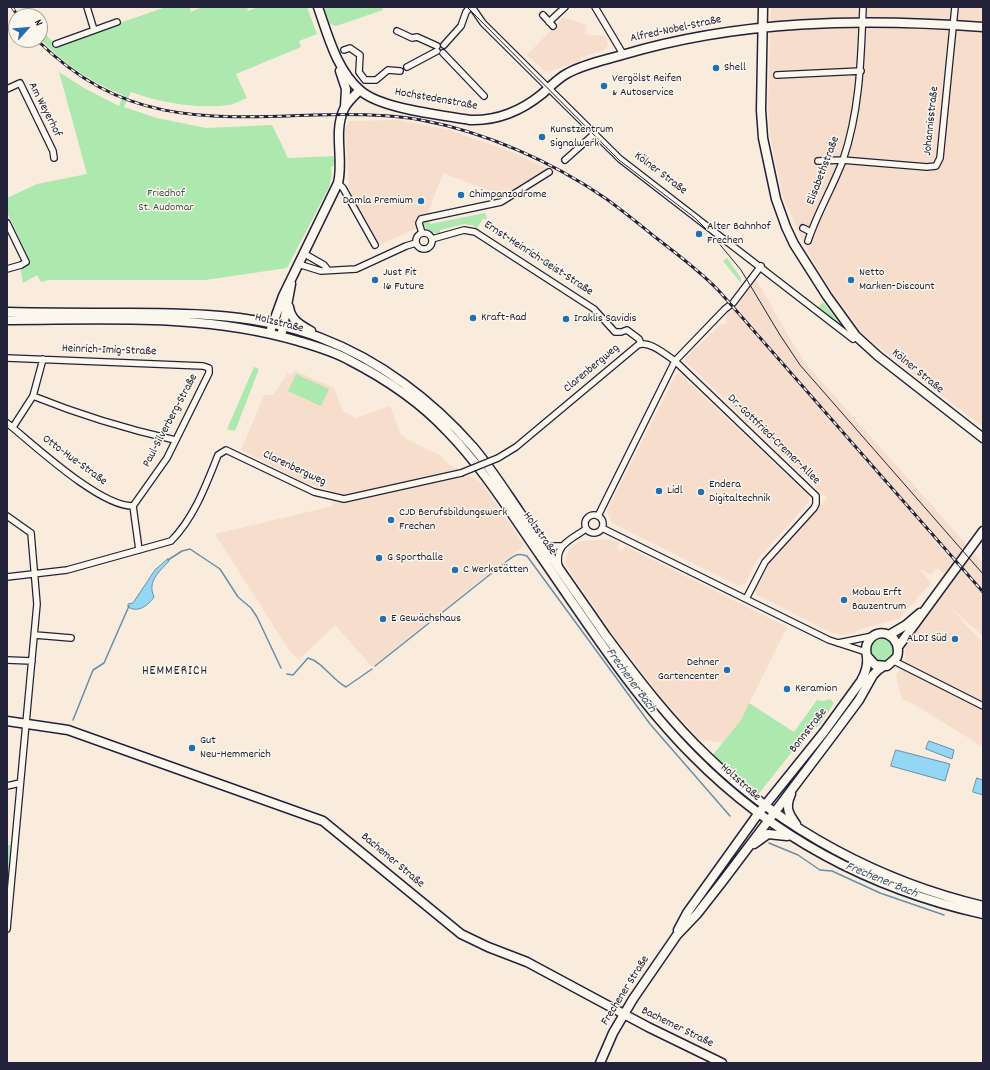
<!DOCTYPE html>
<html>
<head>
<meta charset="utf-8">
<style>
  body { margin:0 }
  #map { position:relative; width:990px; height:1070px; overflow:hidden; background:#f9ecdd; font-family:Dekko,sans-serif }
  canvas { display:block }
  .frame { position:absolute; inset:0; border:8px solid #22223b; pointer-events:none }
  .north { position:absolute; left:8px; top:8px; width:40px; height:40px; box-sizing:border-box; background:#fbf7ec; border:1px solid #a4a2a5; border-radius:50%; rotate:63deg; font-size:11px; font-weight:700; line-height:16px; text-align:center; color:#22223b }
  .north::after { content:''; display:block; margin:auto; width:14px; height:18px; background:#1f6fb2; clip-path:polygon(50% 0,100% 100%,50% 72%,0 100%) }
</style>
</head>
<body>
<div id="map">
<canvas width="990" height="1070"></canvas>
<div class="frame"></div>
<div class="north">N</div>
</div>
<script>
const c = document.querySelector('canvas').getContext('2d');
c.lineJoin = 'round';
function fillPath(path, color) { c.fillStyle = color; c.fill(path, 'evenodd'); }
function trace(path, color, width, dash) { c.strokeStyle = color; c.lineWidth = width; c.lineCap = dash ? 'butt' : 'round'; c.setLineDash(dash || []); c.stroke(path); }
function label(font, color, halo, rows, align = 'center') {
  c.font = font + ' Dekko,sans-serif'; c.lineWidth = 3; c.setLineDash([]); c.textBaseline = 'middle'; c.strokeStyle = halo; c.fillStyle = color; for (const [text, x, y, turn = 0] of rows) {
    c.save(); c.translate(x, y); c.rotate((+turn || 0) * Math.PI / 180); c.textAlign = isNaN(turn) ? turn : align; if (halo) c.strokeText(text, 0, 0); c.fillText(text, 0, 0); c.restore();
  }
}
const built = new Path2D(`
  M771 7H983V427L863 335 827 284 808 252 783 197 770 136 768 107Z
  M562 17 587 25 585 34 604 36 607 39 608 45 604 50 582 57 580 59 582 61 546 72 527 55 560 21Z
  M398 120 450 130 512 152 548 169 506 197 443 173 428 213 417 228 380 245 356 204 357 202 349 188 345 128 349 121Z
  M756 279 795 347 807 365 983 563V636L948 605 983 643V747L912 703 902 700 896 676 905 659 906 643 951 583 938 568 930 575 918 567 931 583 899 619 864 628 852 634 841 635 830 632 757 595 755 590 768 565 827 498 686 362 685 359 721 324H726L727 312 737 305Z
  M294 370 334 388 343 411 356 418 390 406 400 433 405 438 430 451 441 455 447 463 482 483 524 545 372 667 335 625 299 660 288 649 215 534 333 506 332 491 305 483 241 450 264 395H273L288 373 291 375Z
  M676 374H680L809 496V502L757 560 745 584 739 586 612 523 607 511Z
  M609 539 619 543 617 549 622 551 625 546 787 627 741 720 723 743 699 739 660 696 617 640 565 564 569 549 580 541Z`);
const green = new Path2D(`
  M166 7H190L191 12 202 7H247L248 11 258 7H307L317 34 299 41 301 47 236 74 247 98C241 100 235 104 229 105 197 109 161 103 131 92L124 107 157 118 206 128 272 125 288 158 335 156V165L331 167 332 175 329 187 287 268 205 280H49L41 282 37 275 23 283 20 267 31 263 7 212V198L37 184 87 174 59 72 84 88 119 106 123 95C91 82 64 64 40 39V29L56 45Z
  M324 7H382L383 10 336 26 330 24Z
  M485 213 487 219H483L477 228 480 230 479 231 474 229 475 226 464 224 440 230V233C433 234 422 229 424 221L429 220 430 224Z
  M727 258 741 278V283L723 261Z
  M823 302 841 325V326L818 308Z
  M254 367 259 369 235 431 227 429Z
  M296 374 329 389 321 406 288 391Z
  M870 650a12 12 0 1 1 24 0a12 12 0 1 1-24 0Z
  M830 699 834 703 820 724 799 743 757 796 712 756 741 720 749 703 794 732 817 700 823 701Z
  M7 845H12L7 905Z`);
const water = new Path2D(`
  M168 559 169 561C159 572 147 581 154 597 148 606 138 613 128 607V604L133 603 155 570Z
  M929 741 954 750 952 759 926 749Z
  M896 750 950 764 945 781 891 766Z
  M977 778 983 780V795L973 792Z`);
const stream = new Path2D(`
  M168 560 182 551 190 549 220 569 238 597 251 608 257 617 281 668
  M375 666 507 561C514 556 518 552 527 556L650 724 730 816
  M287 674 293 675 308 658C323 662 332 680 346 687L372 669
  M73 720 93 670 104 663 129 606
  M769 843 798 855 820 870 832 871 880 893 944 915`);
const street = new Path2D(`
  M87 7 94 30
  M472 7 483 23 620 159 853 339
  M595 7 623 54
  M543 15 553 26
  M549 22 565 7
  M397 31 412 38 417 37 437 46
  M56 44 117 22
  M444 45 461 26 466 12 470 7
  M344 50 350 48 360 55 359 72 365 80H376L388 70 400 71
  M443 53 484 96
  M407 67 437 51
  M777 75 861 71
  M7 89 20 83 53 151 54 158
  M565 160 594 134
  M818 161 842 160 927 167 936 166 940 158 955 7
  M338 183 343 188 375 245
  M7 223 26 262 21 265 7 269
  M803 228 811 232
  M416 241a8 8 0 1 1 16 0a8 8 0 1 1-16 0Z
  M422 233 419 223 421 219 501 202 549 172
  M432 239 464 230 475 232 594 309 615 332H621
  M808 241C817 213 833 187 843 160 860 110 861 59 863 7
  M303 253 324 265 328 270
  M298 264 321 271 356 269 406 246 416 243
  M624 331 627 330 639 339 641 344
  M7 358 203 366 209 368V373L167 458 133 506 139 550
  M33 396C80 415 126 429 175 440
  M7 423C33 444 100 507 133 506
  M13 427 33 396 43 359
  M498 458 516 447 638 345C649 340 666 355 675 361L816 496V504L814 508 765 562 746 599
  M585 524a9 9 0 1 1 18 0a9 9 0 1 1-18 0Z
  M7 516 31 533 37 604 7 929
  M598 516 675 361 725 309 733 303 761 266
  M602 528 829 640 866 652
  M543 543 549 546H561
  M559 567C554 545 570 540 586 529
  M7 577 67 570 171 541C194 518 206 485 218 455L226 450 314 492 344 499 461 473
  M35 635 71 638
  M838 643 873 636
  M7 660 32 661
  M894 661 983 706
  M7 786 20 783`);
const secondary = new Path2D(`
  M318 7C328 36 337 71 361 91 382 109 442 115 470 120 498 121 521 111 542 94 550 87 558 78 568 73 584 64 605 60 622 55 739 20 862 18 983 27
  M763 7 761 110 763 138 776 199 786 227 794 244 827 296 856 336 878 356 983 438
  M340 71 346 89 345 107
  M289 307C291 320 300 325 311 331
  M7 312C48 313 88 313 129 313 193 313 260 314 321 338 379 360 432 400 473 447 490 467 504 489 519 511 548 553 577 595 606 636 637 678 670 721 708 757 783 830 881 882 983 906
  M7 320C104 320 204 313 298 341 315 346 333 351 349 360 384 378 420 402 447 431 484 469 512 515 542 558 589 626 635 698 693 756 774 838 871 889 983 914
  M271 329 283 296 338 183C344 160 333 132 344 109 347 102 354 96 360 90
  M282 332 291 284
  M889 635 906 625 920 613
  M898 647 983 531
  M7 721 68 730 323 821 461 934 488 947 527 962 648 1027 722 1063
  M791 794C785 807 788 813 796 824
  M754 844 768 834 787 836
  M678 930 687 913 758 814 824 732 861 681C865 674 868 665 867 657 866 651 865 647 868 642 878 624 903 636 897 657L887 666 875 665 867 656
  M600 1063 613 1033 633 999 677 935 697 914 722 882 833 735 859 700 873 675 878 670 884 666`);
const tram = new Path2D(`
  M467 7 619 160 695 218 712 235 741 270 780 335 800 365 983 574`);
const rail = new Path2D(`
  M12 7 18 16
  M37 40C122 124 204 119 315 115 350 114 386 114 421 120 485 132 551 161 605 198 622 210 639 224 655 237 677 254 700 271 719 291L983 592`);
const streetBridge = new Path2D(`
  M461 473 498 458`);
const markers = [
  [716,68,4,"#1f6fb2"],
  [604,86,4,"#1f6fb2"],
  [542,137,4,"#1f6fb2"],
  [461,195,4,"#1f6fb2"],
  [421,201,4,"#1f6fb2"],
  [699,234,4,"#1f6fb2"],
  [375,280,4,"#1f6fb2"],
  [851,280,4,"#1f6fb2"],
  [473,318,4,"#1f6fb2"],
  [566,319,4,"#1f6fb2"],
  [659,491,4,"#1f6fb2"],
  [701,492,4,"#1f6fb2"],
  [391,520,4,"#1f6fb2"],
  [379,558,4,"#1f6fb2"],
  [455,570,4,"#1f6fb2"],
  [844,600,4,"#1f6fb2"],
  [383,619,4,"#1f6fb2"],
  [955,639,4,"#1f6fb2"],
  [727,670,4,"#1f6fb2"],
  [787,689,4,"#1f6fb2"],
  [192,748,4,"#1f6fb2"]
];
const streetNames = [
  ["Alfred-Nobel-Straße",676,30,-12],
  ["Hochstedenstraße",436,100,10],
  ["Am Weyerhof",44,110,63],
  ["Johannisstraße",932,121,-84],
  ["Elisabethstraße",824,171,-69],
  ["Kölner Straße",660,174,37],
  ["Ernst-Heinrich-Geist-Straße",538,259,33],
  ["Holzstraße",279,324,14],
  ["Heinrich-Imig-Straße",109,351,2],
  ["Clarenbergweg",592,369,-40],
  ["Kölner Straße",917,372,39],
  ["Paul-Silverberg-Straße",171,421,-62],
  ["Dr.-Gottfried-Cremer-Allee",773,440,44],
  ["Otto-Hue-Straße",74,461,36],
  ["Clarenbergweg",294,469,25],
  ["Holzstraße",539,534,55],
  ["Bonnstraße",809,731,-52],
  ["Holzstraße",740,783,42],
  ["Bachemer Straße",392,861,40],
  ["Frechener Straße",626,991,-58],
  ["Bachemer Straße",677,1028,26]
];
const poiNames = [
  ["Shell",724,68],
  ["Vergölst Reifen",612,79],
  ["& Autoservice",612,93],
  ["Kunstzentrum",550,130],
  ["Signalwerk",550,144],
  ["Chimpanzodrome",469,195],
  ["Damla Premium",413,201,"right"],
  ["Alter Bahnhof",707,227],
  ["Frechen",707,241],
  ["Just Fit",383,273],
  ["16 Future",383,287],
  ["Netto",859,273],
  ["Marken-Discount",859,287],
  ["Kraft-Rad",481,318],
  ["Iraklis Savidis",574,319],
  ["Endera",709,485],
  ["Digitaltechnik",709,499],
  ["Lidl",667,491],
  ["CJD Berufsbildungswerk",399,513],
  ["Frechen",399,527],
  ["G Sporthalle",387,558],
  ["C Werkstätten",463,570],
  ["Mobau Erft",852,593],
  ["Bauzentrum",852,607],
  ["E Gewächshaus",391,619],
  ["ALDI Süd",947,639,"right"],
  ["Dehner",719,663,"right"],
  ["Gartencenter",719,677,"right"],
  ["Keramion",795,689],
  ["Gut",200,741],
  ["Neu-Hemmerich",200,755]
];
const parkNames = [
  ["Friedhof",166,194],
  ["St. Audomar",166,208]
];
const neighbourhoodNames = [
  ["HEMMERICH",175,672]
];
const waterNames = [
  ["Frechener Bach",630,681,54],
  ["Frechener Bach",881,881,22]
];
fillPath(built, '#f7decc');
fillPath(green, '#ade8ae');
fillPath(water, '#93d7f5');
trace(water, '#668fab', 1);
trace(stream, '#668fab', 1.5);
trace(street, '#22223b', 8);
trace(secondary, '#22223b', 11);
trace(street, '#fbf7ec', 5.5);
trace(secondary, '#fbf7ec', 8);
trace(tram, '#22223b', 1);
trace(rail, '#22223b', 3);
trace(rail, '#fbf7ec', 1.5, [4.5]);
trace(streetBridge, '#22223b', 8, []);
trace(streetBridge, '#fbf7ec', 5.5);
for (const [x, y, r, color] of markers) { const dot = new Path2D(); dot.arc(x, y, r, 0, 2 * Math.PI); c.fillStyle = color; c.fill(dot); trace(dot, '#fbf7ec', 1.5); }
label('12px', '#22223b', '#fbf7ec', streetNames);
label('12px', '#22223b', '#fbf7ec', poiNames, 'left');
label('12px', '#455458', '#fbf7ec', parkNames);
c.letterSpacing = '1px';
label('13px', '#22223b', '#fbf7ec', neighbourhoodNames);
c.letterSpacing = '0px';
label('italic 13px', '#445873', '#fbf7ec', waterNames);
</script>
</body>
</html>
